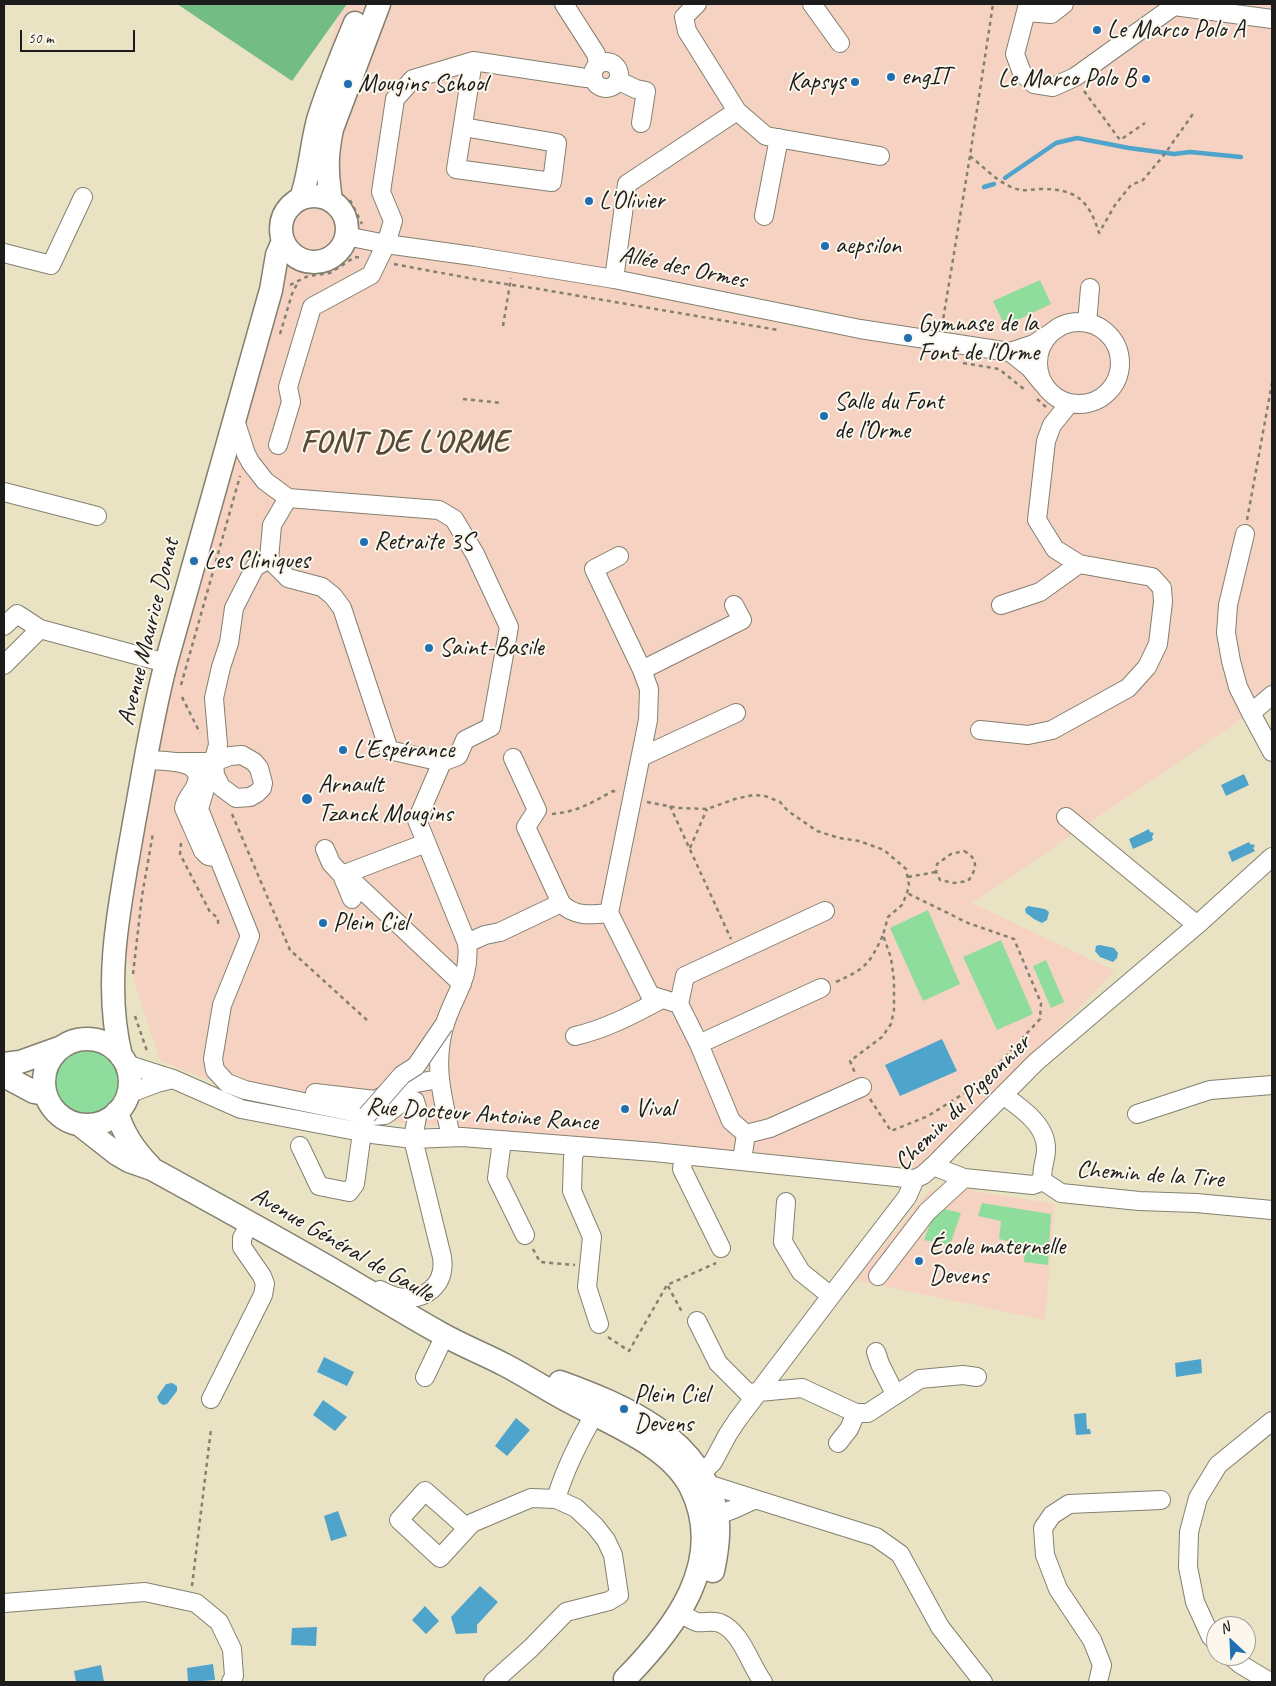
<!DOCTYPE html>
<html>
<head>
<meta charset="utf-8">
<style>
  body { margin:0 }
  #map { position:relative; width:1276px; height:1686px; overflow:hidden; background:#eae3c3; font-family:Caveat,sans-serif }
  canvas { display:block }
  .frame { position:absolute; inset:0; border:5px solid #1c1c1c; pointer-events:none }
  .north { position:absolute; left:1206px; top:1616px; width:50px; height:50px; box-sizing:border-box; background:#fbf7ec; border:1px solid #a29f99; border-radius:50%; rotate:335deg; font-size:14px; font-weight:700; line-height:20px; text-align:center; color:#1c1c1c }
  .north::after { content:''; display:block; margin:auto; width:18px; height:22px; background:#1f6fb2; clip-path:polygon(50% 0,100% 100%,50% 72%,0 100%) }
  .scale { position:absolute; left:20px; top:30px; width:115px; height:22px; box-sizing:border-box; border:2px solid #1c1c1c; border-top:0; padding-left:6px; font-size:15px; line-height:18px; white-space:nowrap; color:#1c1c1c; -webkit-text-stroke:4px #fbf7ec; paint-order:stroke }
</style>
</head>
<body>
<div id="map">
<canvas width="1276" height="1686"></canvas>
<div class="frame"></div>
<div class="north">N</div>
<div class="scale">50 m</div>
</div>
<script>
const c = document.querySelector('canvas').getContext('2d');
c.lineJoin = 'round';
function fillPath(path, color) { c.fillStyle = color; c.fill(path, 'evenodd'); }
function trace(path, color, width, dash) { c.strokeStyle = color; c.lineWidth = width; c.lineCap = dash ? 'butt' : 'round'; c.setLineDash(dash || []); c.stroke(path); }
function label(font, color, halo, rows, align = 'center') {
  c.font = font + ' Caveat,sans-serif'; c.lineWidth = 4; c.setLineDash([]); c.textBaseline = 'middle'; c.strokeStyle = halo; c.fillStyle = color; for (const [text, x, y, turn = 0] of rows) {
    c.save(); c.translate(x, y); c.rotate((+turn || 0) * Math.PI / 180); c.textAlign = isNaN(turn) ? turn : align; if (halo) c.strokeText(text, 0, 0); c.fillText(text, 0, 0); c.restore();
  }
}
const built = new Path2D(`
  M341 4H1272V698L972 903 1115 971 924 1165 913 1168 352 1118 266 1104 160 1060 137 991 112 899Z
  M943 1186 1055 1204 1045 1320 855 1280 928 1192Z`);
const green = new Path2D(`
  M1040 280 1051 304 1005 326 993 301Z
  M928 910 960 984 923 1001 890 928Z
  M1001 940 1033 1014 997 1030 963 957Z
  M1046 960 1064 1002 1051 1008 1033 966Z
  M54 1082a32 32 0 1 1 64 0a32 32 0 1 1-64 0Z
  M982 1203 1051 1214 1048 1265 1024 1262 1025 1245 999 1239 1001 1221 978 1216Z
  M944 1209 961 1213 950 1245 924 1240 934 1213Z`);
const forest = new Path2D(`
  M177 4H347L292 81Z`);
const water = new Path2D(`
  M1244 774 1249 785 1226 796 1221 785Z
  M1149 829 1150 832 1154 833 1152 837 1153 840 1133 849 1129 839Z
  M1249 842 1251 845 1253 844 1255 846 1253 848 1255 851 1232 862 1228 852Z
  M1028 906 1045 909 1049 912 1047 920 1042 923 1034 919 1026 913 1025 909Z
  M1100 945 1114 948 1118 953 1117 958 1113 962 1100 957 1095 951 1096 946Z
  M942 1039 957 1071 900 1096 885 1065Z
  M324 1357 354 1372 347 1386 317 1372Z
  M1201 1359 1202 1373 1176 1377 1175 1363Z
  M172 1383 177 1386V1391L167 1404 163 1405 159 1402 157 1397 166 1384Z
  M323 1400 347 1417 335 1431 313 1415Z
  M1086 1413 1087 1429H1090L1091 1434 1076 1435 1074 1414Z
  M516 1418 530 1430 507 1456 495 1446Z
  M338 1511 347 1536 331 1541 324 1516Z
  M480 1586 498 1602 477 1625V1633L456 1634 451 1617Z
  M425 1606 439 1621 426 1634 412 1620Z
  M317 1627 316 1646 291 1645 292 1628Z
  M213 1664 215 1680 188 1682 187 1668Z
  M101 1665 104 1682H76L74 1671Z`);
const stream = new Path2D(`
  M1005 178 1056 143 1077 138 1129 148 1174 154 1190 152 1241 157
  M984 187 994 184`);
const path = new Path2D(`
  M1084 91 1120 140 1145 123
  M970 156C985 168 1002 187 1021 190 1027 191 1034 189 1041 189 1076 189 1089 200 1099 233L1115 205 1131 185 1143 180 1164 155 1195 111
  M350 200 362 224
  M355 257 362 258
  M394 264 479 280 539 289 778 330
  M290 285 308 276 330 273 355 257
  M503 326 511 278
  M942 326 970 156 993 4
  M280 334 292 294 298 282
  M963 363 999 369 1025 390
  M463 399 502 403
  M1037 399 1046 407
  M1247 520 1272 383
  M181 685 240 476
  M182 697 200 733
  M647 802 679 808 707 809 735 799 753 795 765 796 780 802 788 811 817 831 839 838 859 841 884 850 906 869 909 885 907 893 902 905 888 917 883 935 891 958 894 980V1010L891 1024 882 1037 850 1061 855 1073
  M670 806 731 939
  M232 814 290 950 368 1021
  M552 814C577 812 591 803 613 791L618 793
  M181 843 180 854 210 912 218 918V927
  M690 848 707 809
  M964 851C979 859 977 869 968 881L954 883 940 880 936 872 937 864 951 854Z
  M908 877 936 872
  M133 974 142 896 153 833
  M836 982C866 968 869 965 883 935
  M135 1016 148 1054
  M870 1099 891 1131 928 1116 982 1082 1040 1019 1041 1003 1014 939 968 923 907 893
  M533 1249 540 1262 575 1265
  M668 1286 683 1314
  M608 1337 629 1351 667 1285 716 1263
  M192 1586 211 1429`);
const minor = new Path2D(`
  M564 4 596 54 598 64
  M697 4 684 17 687 31 737 111 766 136 880 156
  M812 4 840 43
  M1028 4 1015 54 1022 73 1034 84 1053 87 1075 77 1174 6 1272 19
  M1026 12 1051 14 1064 4
  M593 75a13 13 0 1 1 26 0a13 13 0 1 1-26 0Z
  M619 81 636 89 646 91 641 123
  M463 127 557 143 552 182 456 169 473 61
  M764 216 779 138
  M346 236 386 244 473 256 614 279 860 329 1010 352 1034 344 1058 328
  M4 253 51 265 83 197
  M614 279 627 184 737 111
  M1038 363a41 41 0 1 1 82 0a41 41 0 1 1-82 0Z
  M1087 323 1090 288
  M1010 352 1030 368 1042 383
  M235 420 246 454 251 463 265 481 288 498 439 510 454 519 475 554 509 627 491 727 465 740 458 756 442 762 417 820 467 943C471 980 453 995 444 1027 433 1067 443 1098 451 1137
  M278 445 291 402 288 387 312 307 371 275 386 244 393 221 381 192 395 99 413 79 473 61 586 78 592 76
  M4 492 97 516
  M288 498 272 525 269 559 255 567 234 608 229 643 221 667 214 698 218 745 199 809 250 936 222 1005 213 1059 215 1070 227 1083 245 1090 372 1116 385 1115 408 1098 415 1101 418 1111 413 1139 442 1257C446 1285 425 1302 398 1297 392 1296 386 1293 380 1290
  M1245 534 1228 605 1226 633 1231 661 1238 687 1251 713
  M269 559 288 578 322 587 333 596 342 608 389 750 442 762
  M1001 605 1040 592 1079 564
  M4 626 17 614 40 629
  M4 665 40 629 166 663
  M642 670 742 620 734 605
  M1272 695 1251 713 1272 752
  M980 730 1028 735 1052 730 1128 688 1147 667 1158 644 1163 602 1162 588 1152 577 1079 564 1055 549 1037 520 1046 441 1052 425 1069 404
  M641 757 736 713
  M513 758 537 810 526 827 561 903C574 917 591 915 609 913L650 995 679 1004 699 1044 731 1121 746 1134
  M145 760C160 761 209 758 195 787 191 795 185 800 184 808L203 851 208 856 219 858
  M179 762H214L230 756 242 755 254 762 259 768 263 783 262 788 257 793 250 797 236 798 221 787 215 775 214 762
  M1066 817 1197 925
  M325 849 331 863 342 875 352 899
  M342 875 426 843
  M356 884 462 984
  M609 913 648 720 649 689 642 670 594 569 619 556
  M467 943 485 935 500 932 561 903
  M679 1004 685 976 825 911
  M575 1036C606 1029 634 1014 662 999
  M699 1044 821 988
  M126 1064 173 1079 241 1109 372 1134 413 1139 462 1137 654 1152 915 1179
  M315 1093 375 1100 405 1085 439 1079
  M128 1094 157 1083 173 1079
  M1003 1095C1021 1108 1047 1125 1046 1150 1046 1161 1040 1170 1043 1181L1061 1193 1139 1201 1196 1203 1272 1210
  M1137 1114 1210 1090 1272 1085
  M502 1141 497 1178 525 1235
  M300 1146 319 1186 349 1192 355 1184 362 1132
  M577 1147 573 1157 572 1191 592 1237 587 1287 599 1324
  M684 1155 682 1169 721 1248
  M742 1160 746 1134 770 1128 862 1087
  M933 1166 964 1178 1033 1185 1043 1181
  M786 1202 783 1242 801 1272 831 1296
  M878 1276 927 1212 964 1178
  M697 1321 718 1363 748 1393 802 1388 856 1413H868L920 1379 963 1375 977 1377
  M876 1352 880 1364 895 1394
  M425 1377 445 1335
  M211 1399 263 1295 265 1284 262 1276 242 1247V1238L250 1223
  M838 1443 849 1429 856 1413
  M689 1471 695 1474 706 1469 713 1462 728 1434 738 1419 831 1296 907 1197 915 1179 923 1175 933 1166 1036 1062 1197 925 1272 857
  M698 1489 714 1486 777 1506 876 1537 900 1554 940 1627 983 1682
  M556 1499C566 1465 582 1435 600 1405
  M705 1512C720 1519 739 1506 754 1500
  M467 1528 425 1491 399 1520 440 1558 472 1523 531 1498 556 1499 576 1508 595 1526 606 1540 613 1555 619 1595 609 1601 566 1612 531 1648 493 1682
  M4 1603 145 1592 196 1603 219 1622 232 1649 234 1676 231 1682
  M679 1613C685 1616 691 1620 697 1622 704 1623 712 1620 720 1623 742 1632 750 1665 763 1682
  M1216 1641 1211 1637 1195 1602 1188 1567 1189 1532 1198 1498 1218 1465 1272 1421
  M1231 1656 1240 1664 1270 1682
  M1098 1682 1102 1665 1092 1640 1058 1589 1045 1555 1043 1528 1052 1515 1069 1504 1161 1500`);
const major = new Path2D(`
  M281 229a33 33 0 1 1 66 0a33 33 0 1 1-66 0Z
  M301 198C310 173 311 146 318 120 328 87 342 55 355 23
  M331 201C327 172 326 158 332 129L379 4
  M44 1082a43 43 0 1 1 86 0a43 43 0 1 1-86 0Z
  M121 1056C102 980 121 899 134 823 144 769 152 716 166 663L271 290 277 255 283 241
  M4 1064 20 1062 59 1048
  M4 1076 34 1092 45 1094
  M117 1112C123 1134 134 1150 150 1166
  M80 1125 117 1154 129 1161 152 1169C214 1203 276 1237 338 1273 372 1293 406 1314 440 1333 461 1345 484 1354 505 1365 528 1377 549 1391 572 1403 611 1424 670 1446 691 1488 727 1562 674 1629 625 1679
  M560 1382C626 1406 701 1438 717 1514 720 1533 717 1553 713 1571`);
const minorBridge = new Path2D(`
  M367 1115 402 1075 416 1066 444 1025`);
const markers = [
  [1097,30,5,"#1f6fb2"],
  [891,77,5,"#1f6fb2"],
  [1146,79,5,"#1f6fb2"],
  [855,82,5,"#1f6fb2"],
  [348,84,5,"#1f6fb2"],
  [589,201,5,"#1f6fb2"],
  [825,246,5,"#1f6fb2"],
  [908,338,5,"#1f6fb2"],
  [824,416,5,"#1f6fb2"],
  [364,542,5,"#1f6fb2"],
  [194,561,5,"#1f6fb2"],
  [429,648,5,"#1f6fb2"],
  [343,750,5,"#1f6fb2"],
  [307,799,6,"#1f6fb2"],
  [323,923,5,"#1f6fb2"],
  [625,1109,5,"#1f6fb2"],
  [919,1261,5,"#1f6fb2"],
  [624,1409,5,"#1f6fb2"]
];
const poiNames = [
  ["Le Marco Polo A",1107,30],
  ["engIT",901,77],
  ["Le Marco Polo B",1136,79,"right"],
  ["Kapsys",845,82,"right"],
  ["Mougins School",358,84],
  ["L'Olivier",599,201],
  ["aepsilon",835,246],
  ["Gymnase de la",918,324],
  ["Font de l'Orme",918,353],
  ["Salle du Font",834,402],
  ["de l’Orme",834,431],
  ["Retraite 3S",374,542],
  ["Les Cliniques",204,561],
  ["Saint-Basile",439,648],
  ["L'Espérance",353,750],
  ["Arnault",318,785],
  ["Tzanck Mougins",318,814],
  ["Plein Ciel",333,923],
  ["Vival",635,1109],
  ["École maternelle",929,1247],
  ["Devens",929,1276],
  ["Plein Ciel",634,1395],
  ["Devens",634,1424]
];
const streetNames = [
  ["Allée des Ormes",683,268,12],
  ["Avenue Maurice Donat",149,632,-76],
  ["Chemin du Pigeonnier",963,1103,-45],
  ["Rue Docteur Antoine Rance",482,1115,4],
  ["Chemin de la Tire",1150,1175,4],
  ["Avenue Général de Gaulle",342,1245,30]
];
const districtNames = [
  ["FONT DE L'ORME",405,443]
];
fillPath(built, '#f6d2c3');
fillPath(green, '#8fdd9c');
fillPath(forest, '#73bc84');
fillPath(water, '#4fa4cb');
trace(stream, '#4fa4cb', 4.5);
trace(minor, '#838070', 20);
trace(major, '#838070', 25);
trace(path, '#838070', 2.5, [4, 4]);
trace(minor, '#fff', 18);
trace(major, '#fff', 22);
trace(minorBridge, '#838070', 20, []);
trace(minorBridge, '#fff', 18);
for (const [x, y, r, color] of markers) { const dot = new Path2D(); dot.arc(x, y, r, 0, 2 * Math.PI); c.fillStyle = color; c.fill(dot); trace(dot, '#fbf7ec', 2); }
label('25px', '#1c1c1c', '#fbf7ec', poiNames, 'left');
label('25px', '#1c1c1c', '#fbf7ec', streetNames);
c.letterSpacing = '1px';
label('bold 30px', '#594a37', '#fbf7ec', districtNames);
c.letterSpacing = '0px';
</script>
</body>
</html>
